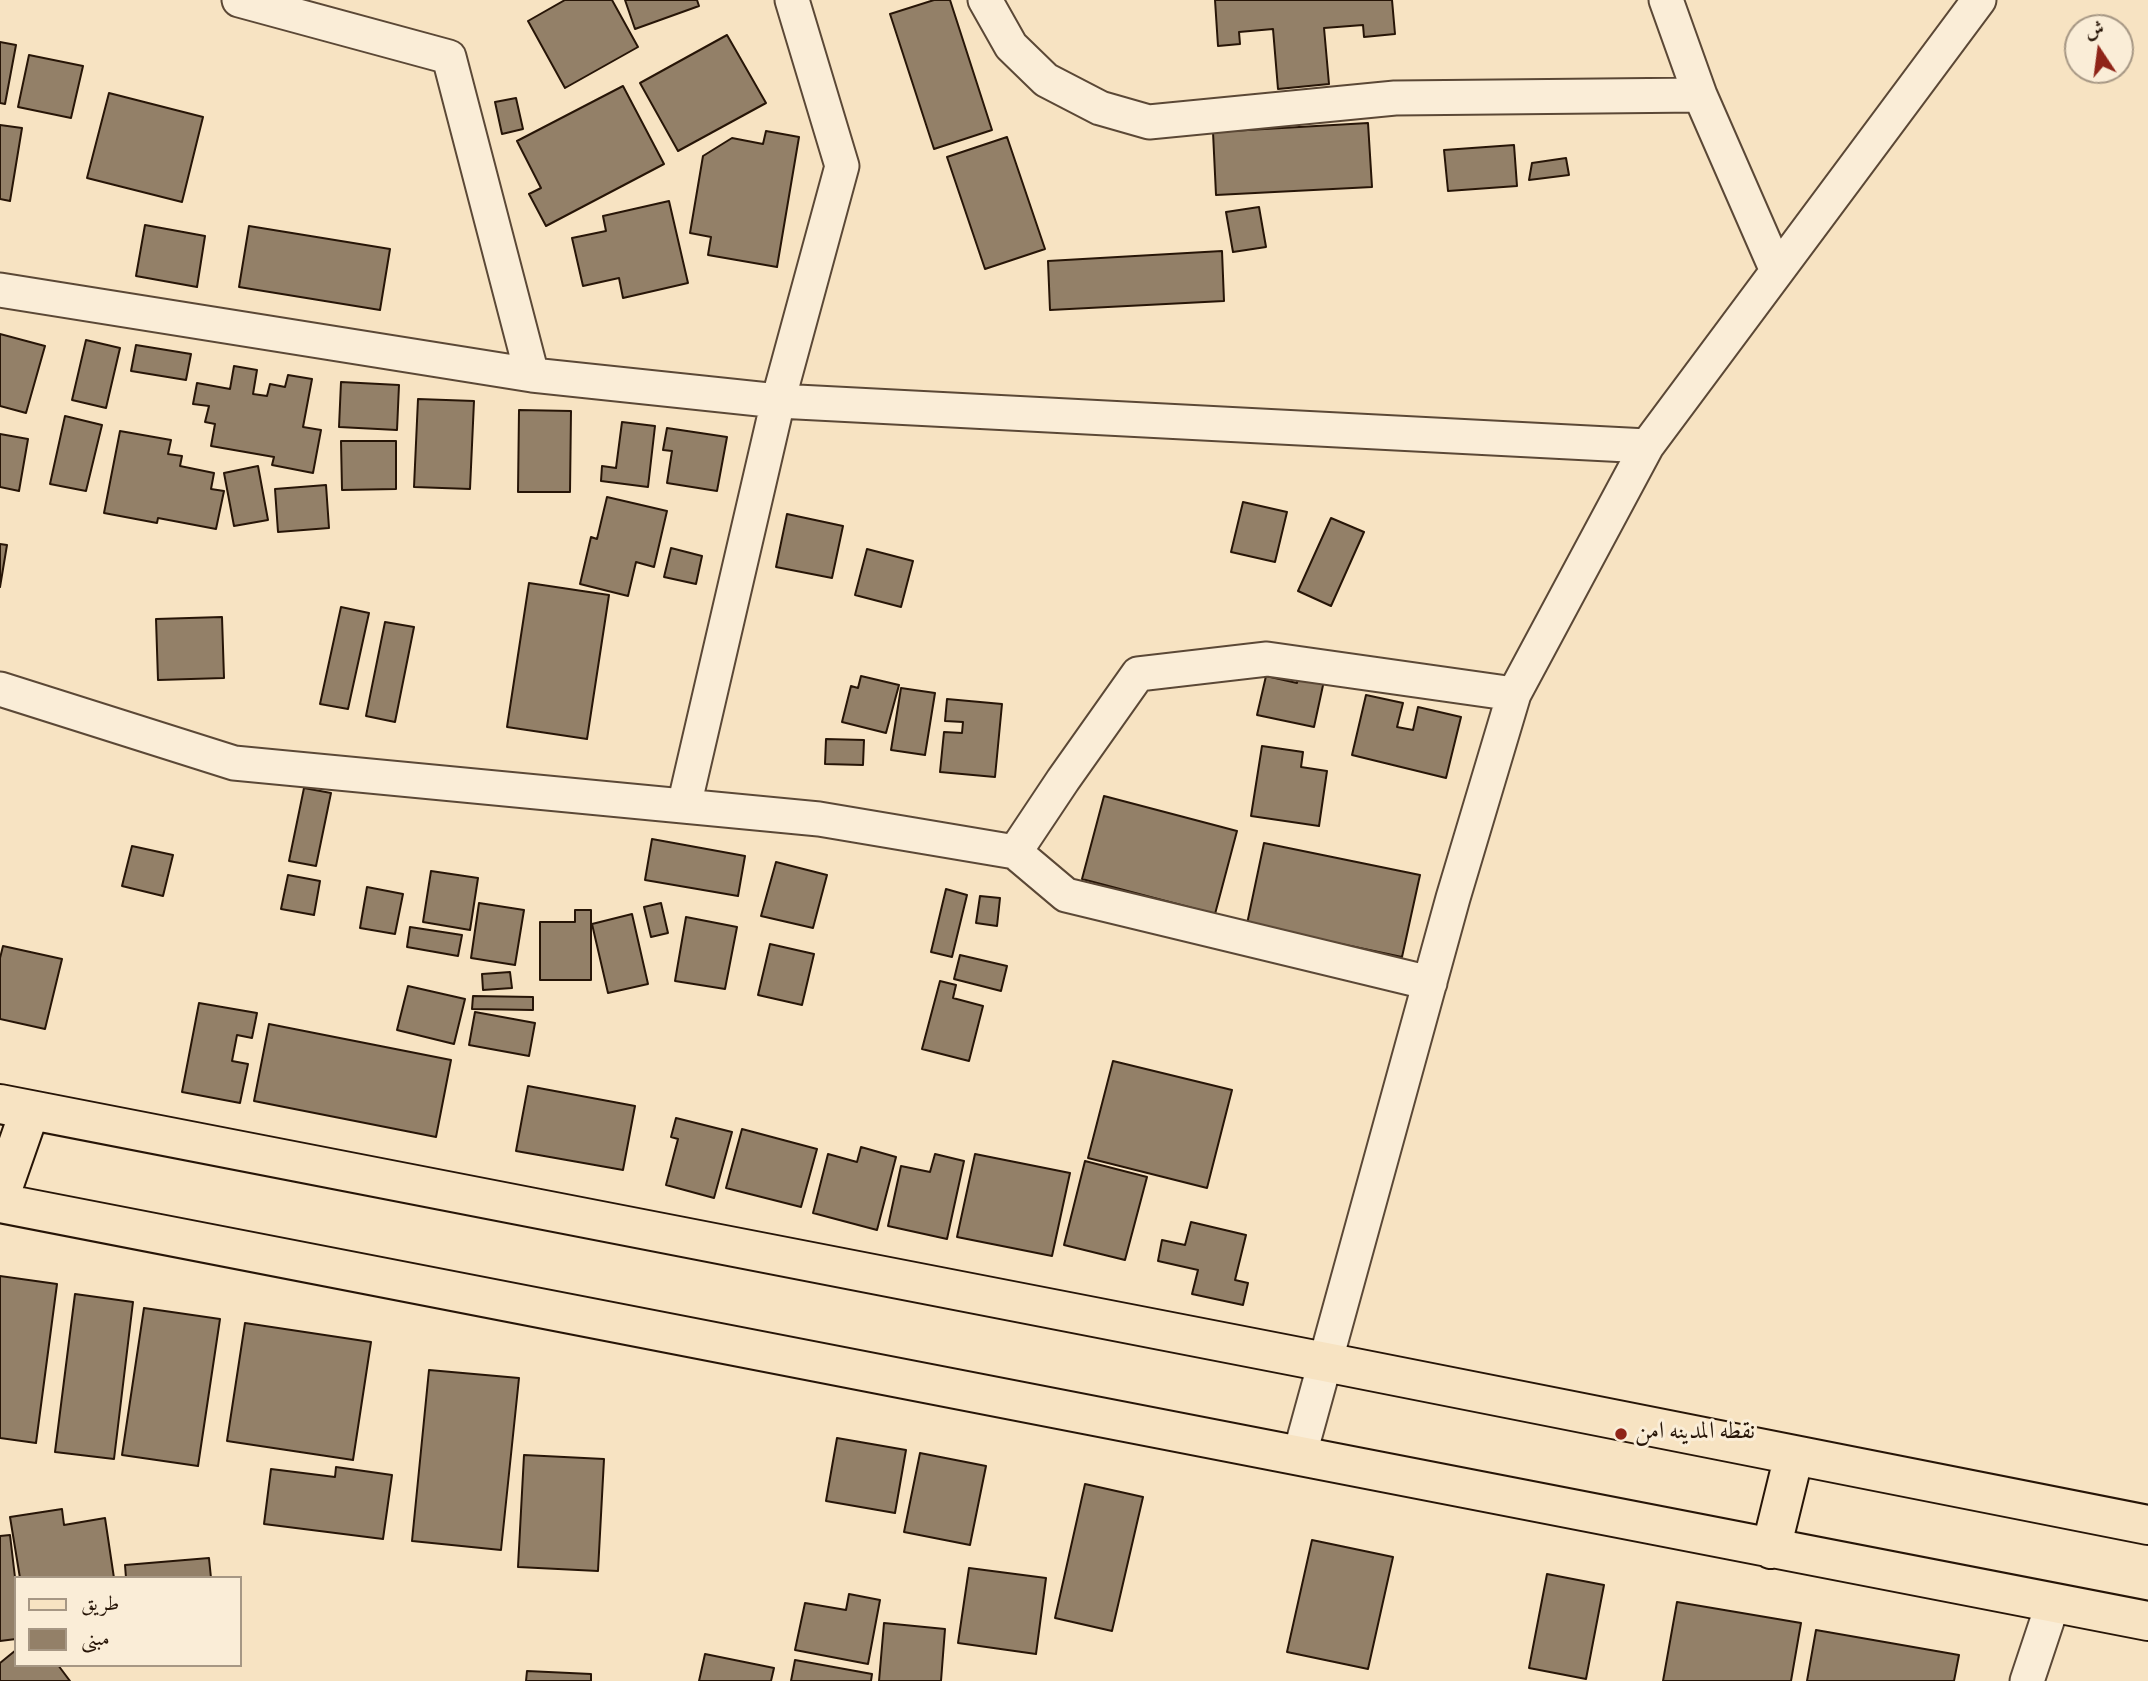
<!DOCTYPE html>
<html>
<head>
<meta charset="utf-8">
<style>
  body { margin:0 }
  #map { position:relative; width:2148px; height:1681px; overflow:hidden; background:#f7e3c2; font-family:Vollkorn,Amiri,serif }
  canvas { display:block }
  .legend { position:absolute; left:14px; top:1576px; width:228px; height:91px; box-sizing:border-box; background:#faedd7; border:2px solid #a69784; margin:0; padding:9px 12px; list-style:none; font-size:21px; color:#271507 }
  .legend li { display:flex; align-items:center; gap:14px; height:35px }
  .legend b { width:35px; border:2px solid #a69784 }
  .north { position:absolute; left:2064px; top:14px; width:70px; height:70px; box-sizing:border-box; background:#faedd7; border:2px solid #a69784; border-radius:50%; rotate:347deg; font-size:19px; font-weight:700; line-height:28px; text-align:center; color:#271507 }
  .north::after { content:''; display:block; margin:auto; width:24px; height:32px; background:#8f2418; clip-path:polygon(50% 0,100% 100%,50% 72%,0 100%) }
</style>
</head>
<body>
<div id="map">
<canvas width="2148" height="1681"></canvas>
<ul class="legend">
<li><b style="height:9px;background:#f7e3c2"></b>طريق</li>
<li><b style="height:19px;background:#938068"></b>مبنى</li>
</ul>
<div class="north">ش</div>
</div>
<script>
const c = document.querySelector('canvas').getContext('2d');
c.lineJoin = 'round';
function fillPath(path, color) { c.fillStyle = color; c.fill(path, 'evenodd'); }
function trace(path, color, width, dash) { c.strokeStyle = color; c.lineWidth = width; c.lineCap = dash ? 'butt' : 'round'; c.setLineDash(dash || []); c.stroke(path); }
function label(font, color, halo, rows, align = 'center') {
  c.font = font + ' Vollkorn,Amiri,serif'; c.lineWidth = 6; c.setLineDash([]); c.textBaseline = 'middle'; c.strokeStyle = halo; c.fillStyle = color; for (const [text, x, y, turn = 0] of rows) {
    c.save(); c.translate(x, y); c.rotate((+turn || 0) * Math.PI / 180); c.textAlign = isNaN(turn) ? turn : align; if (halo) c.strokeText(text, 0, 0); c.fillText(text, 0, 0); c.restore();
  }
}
const building = new Path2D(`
  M565 0H612L638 47 565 88 528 21Z
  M625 0H697L699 6 635 29Z
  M934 0H950L992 130 934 149 890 14Z
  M1215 0H1392L1395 34 1364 37 1363 25 1324 28 1329 84 1278 89 1273 29 1239 32 1240 44 1218 46Z
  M727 35 766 103 678 151 640 83Z
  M0 42 16 45 5 104 0 103Z
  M29 55 83 66 71 118 18 107Z
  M623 86 664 164 546 226 529 194 541 188 517 141Z
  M109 93 203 117 182 202 87 178Z
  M516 98 523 129 502 134 495 102Z
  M1368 123 1372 187 1216 195 1213 132Z
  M0 125 22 128 10 201 0 199Z
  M766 131 799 137 777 267 708 255 711 237 690 233 703 156 732 138 763 144Z
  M1007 137 1045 249 985 269 947 157Z
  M1514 145 1517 186 1448 191 1444 150Z
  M1566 158 1569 175 1529 180 1532 163Z
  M669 201 688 283 623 298 619 278 583 286 572 238 606 231 603 216Z
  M1259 207 1266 247 1233 252 1226 212Z
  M145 225 205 236 197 287 136 276Z
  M249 226 390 249 380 310 239 287Z
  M1222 251 1224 301 1050 310 1048 261Z
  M0 334 45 346 26 413 0 406Z
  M86 340 120 348 106 408 72 400Z
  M136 345 191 354 186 380 131 371Z
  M234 366 257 370 253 394 267 396 270 384 285 387 288 375 312 379 303 427 321 430 313 473 272 465 274 457 211 446 215 424 205 422 209 406 193 404 197 383 230 389Z
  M341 382 399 385 397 430 339 427Z
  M418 399 474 401 470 489 414 487Z
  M519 410 571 411 570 492H518Z
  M65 416 102 425 86 491 50 484Z
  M622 422 655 426 648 487 601 481 602 466 616 468Z
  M667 428 727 437 717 491 667 483 672 451 663 450Z
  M120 431 171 440 168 454 182 456 180 466 214 473 211 489 224 491 216 529 158 518 157 523 104 513Z
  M0 434 28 439 19 491 0 487Z
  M341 441H396V489L342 490Z
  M258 466 268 520 234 526 224 473Z
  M326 485 329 528 278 532 275 489Z
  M607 497 667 511 654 567 636 562 628 596 580 584 591 537 597 539Z
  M1243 502 1287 512 1275 562 1231 552Z
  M787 514 843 526 832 578 776 567Z
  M1331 518 1364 532 1331 606 1298 591Z
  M0 544 7 545 0 587Z
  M671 548 702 556 696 584 664 577Z
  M867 549 913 561 901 607 855 595Z
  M529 583 609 595 587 739 507 727Z
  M341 607 369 613 348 709 320 704Z
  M222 617 224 678 158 680 156 619Z
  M385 622 414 627 395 722 366 716Z
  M1299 671 1325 676 1314 727 1257 715 1266 676 1297 683Z
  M861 676 899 685 886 733 842 722 851 686 858 688Z
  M901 688 935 693 925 755 891 750Z
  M1366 695 1403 703 1397 727 1413 730 1418 707 1461 717 1446 778 1352 755Z
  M947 699 1002 704 995 777 940 772 944 732 962 733 963 722 945 721Z
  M826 739 864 740 863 765 825 764Z
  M1262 746 1303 752 1301 767 1327 771 1319 826 1251 816Z
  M304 788 331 793 316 866 289 861Z
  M1104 796 1237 831 1215 914 1082 879Z
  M652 839 745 856 738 896 645 880Z
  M1264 843 1420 875 1402 957 1247 924Z
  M132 846 173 855 163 896 122 886Z
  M776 862 827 875 813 928 761 916Z
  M431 871 478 878 470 930 423 922Z
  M288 875 320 881 314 915 281 909Z
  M367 887 403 894 395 934 360 928Z
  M946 889 967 895 952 957 931 952Z
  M980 896 1000 898 997 926 976 923Z
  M479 903 524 910 515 965 471 958Z
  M661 903 668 933 651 937 644 907Z
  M575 910H591V980H540V922H575Z
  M632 914 648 984 608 993 592 924Z
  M686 917 737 927 725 989 675 981Z
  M410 927 462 935 458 956 407 947Z
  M770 944 814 954 802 1005 758 995Z
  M3 946 62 959 45 1029 0 1019V958Z
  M960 955 1007 966 1001 991 954 979Z
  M510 972 512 988 483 990 482 974Z
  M940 981 956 985 953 998 983 1006 969 1061 922 1049Z
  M408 986 465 999 454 1044 397 1030Z
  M473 996 533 997V1010L472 1009Z
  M199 1003 257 1013 252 1038 237 1035 232 1061 248 1064 240 1103 182 1092Z
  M475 1012 535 1023 529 1056 469 1045Z
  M269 1024 451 1060 436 1137 254 1101Z
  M1113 1061 1232 1090 1207 1188 1088 1158Z
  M528 1086 635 1106 623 1170 516 1151Z
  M676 1118 732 1132 714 1198 666 1185 678 1139 671 1137Z
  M742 1129 817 1149 801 1207 726 1188Z
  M861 1147 896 1157 877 1230 813 1213 828 1154 857 1162Z
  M935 1154 964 1161 947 1239 888 1226 901 1166 930 1172Z
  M975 1154 1070 1173 1052 1256 957 1237Z
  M1085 1161 1147 1177 1125 1260 1064 1245Z
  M1191 1222 1246 1235 1235 1280 1248 1283 1243 1305 1192 1294 1198 1270 1158 1261 1162 1240 1185 1245Z
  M0 1276 57 1284 36 1443 0 1438Z
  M75 1294 133 1302 114 1459 55 1452Z
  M144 1308 220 1319 198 1466 122 1455Z
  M245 1323 371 1342 353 1460 227 1441Z
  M429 1370 519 1378 501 1550 412 1541Z
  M837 1438 906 1450 895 1513 826 1501Z
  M920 1453 986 1466 970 1545 904 1532Z
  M524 1455 604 1459 598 1571 518 1567Z
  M336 1467 392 1475 383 1539 264 1524 271 1469 335 1477Z
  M1085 1484 1143 1497 1112 1631 1055 1618Z
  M62 1509 64 1525 105 1518 114 1578H20L10 1517Z
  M10 1535 16 1586V1639L0 1641V1536Z
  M1312 1540 1393 1557 1368 1669 1287 1652Z
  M209 1558 211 1578H126L125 1565Z
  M969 1568 1046 1578 1036 1654 958 1643Z
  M1547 1574 1604 1585 1586 1679 1529 1668Z
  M849 1594 880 1600 868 1664 795 1650 805 1603 846 1610Z
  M1677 1602 1801 1623 1791 1681H1663Z
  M884 1623 945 1629 941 1681H879Z
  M1816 1630 1959 1655 1954 1681H1807Z
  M16 1650V1665H58L70 1681H0V1663Z
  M705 1654 774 1668 771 1681H699Z
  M795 1660 872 1674 871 1681H791Z
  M527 1671 591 1674V1681H526Z`);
const minor = new Path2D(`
  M239 0 449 57 532 375
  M985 0 1011 46 1046 80 1100 108 1149 122 1395 98 1700 95
  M1666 0 1700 95 1777 271
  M0 290 532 375 778 401 1647 446
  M0 689 234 763 819 819 1015 852 1063 780 1138 674 1267 659 1514 694
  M684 806 778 401 842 166 792 0
  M1015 852 1066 895 1430 983
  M1299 1457 1453 898 1514 694 1647 446 1979 0
  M2027 1681 2053 1603`);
const primary = new Path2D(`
  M0 1104 1325 1362 2148 1525
  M0 1196 30 1110
  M0 1203 2148 1621
  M1771 1549 1794 1455`);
const markers = [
  [1621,1434,7,"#8f2418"]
];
const poiNames = [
  ["نقطه المدينه امن",1635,1434]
];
fillPath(building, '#938068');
trace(building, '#271507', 2);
trace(minor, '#5b4836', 37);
trace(primary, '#271507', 42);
trace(minor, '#faedd7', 33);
trace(primary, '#f7e3c2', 38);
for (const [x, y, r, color] of markers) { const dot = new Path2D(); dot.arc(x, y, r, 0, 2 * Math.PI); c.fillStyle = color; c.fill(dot); trace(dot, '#faedd7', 2.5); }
label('24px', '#271507', '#faedd7', poiNames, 'left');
</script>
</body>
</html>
